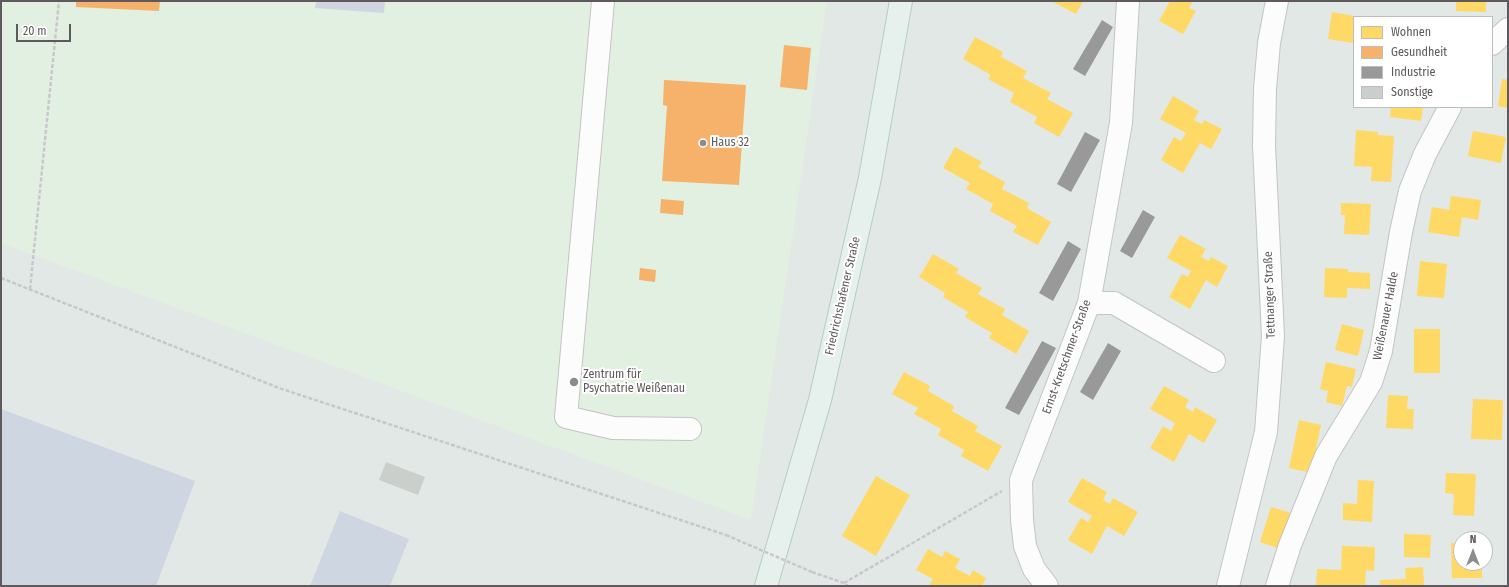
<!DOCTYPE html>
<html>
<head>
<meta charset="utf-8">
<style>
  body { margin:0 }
  #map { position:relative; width:1509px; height:587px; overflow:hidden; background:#e2e8e5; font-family:"Fira Sans Condensed",sans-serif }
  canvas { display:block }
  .frame { position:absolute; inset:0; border:2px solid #5f595d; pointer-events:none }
  .legend { position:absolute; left:1353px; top:16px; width:140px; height:92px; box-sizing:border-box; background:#fff; border:1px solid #bfbdbe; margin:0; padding:5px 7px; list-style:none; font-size:12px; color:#5f595d }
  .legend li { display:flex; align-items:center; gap:8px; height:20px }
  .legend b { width:20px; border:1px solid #bfbdbe }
  .north { position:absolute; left:1453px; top:531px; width:40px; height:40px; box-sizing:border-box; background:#fff; border:1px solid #bfbdbe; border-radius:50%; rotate:0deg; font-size:11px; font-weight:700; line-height:16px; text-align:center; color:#5f595d }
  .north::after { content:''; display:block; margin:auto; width:14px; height:18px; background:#8d8b8d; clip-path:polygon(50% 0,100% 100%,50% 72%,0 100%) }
  .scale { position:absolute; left:16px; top:24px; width:55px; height:18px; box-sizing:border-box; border:2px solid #5f595d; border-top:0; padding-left:5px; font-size:12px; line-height:14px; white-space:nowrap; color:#5f595d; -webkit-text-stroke:3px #fff; paint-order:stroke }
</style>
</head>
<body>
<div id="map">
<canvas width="1509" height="587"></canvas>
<div class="frame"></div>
<ul class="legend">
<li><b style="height:11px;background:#ffd966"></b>Wohnen</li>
<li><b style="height:11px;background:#f6b26b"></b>Gesundheit</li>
<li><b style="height:11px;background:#999"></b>Industrie</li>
<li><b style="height:11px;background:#cbcfcc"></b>Sonstige</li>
</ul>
<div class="north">N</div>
<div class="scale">20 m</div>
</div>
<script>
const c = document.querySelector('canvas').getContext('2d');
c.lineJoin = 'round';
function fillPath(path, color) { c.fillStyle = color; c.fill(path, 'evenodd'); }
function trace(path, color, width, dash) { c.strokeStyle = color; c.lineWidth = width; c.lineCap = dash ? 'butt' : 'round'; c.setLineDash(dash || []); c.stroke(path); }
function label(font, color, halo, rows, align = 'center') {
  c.font = font + ' "Fira Sans Condensed",sans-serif'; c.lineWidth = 4; c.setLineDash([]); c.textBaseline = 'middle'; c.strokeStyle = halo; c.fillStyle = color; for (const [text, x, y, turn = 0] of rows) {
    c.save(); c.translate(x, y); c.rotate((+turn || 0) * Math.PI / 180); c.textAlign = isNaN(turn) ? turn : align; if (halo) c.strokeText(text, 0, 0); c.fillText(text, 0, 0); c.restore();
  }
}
const medical = new Path2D(`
  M1 1H827L751 520 1 243Z`);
const green = new Path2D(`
  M316 1H385L384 13 315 8Z
  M1 409 195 481 156 586H1Z
  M340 511 409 539 390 586H310Z`);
const homes = new Path2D(`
  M1051 1H1083L1076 14Z
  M1170 1H1193L1189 8 1196 11 1183 34 1159 21Z
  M1456 1H1486V12L1456 11Z
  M1332 12 1354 16 1353 43 1328 39Z
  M975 37 1003 52 1001 57 1027 71 1023 78 1051 93 1047 99 1073 113 1059 137 1034 123 1037 117 1010 102 1014 93 988 79 991 75 963 59Z
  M1502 79 1508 80V108L1498 106Z
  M1173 96 1199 111 1194 120 1202 124 1204 120 1222 129 1211 149 1200 143 1183 173 1161 160 1174 137 1181 141 1186 133 1160 119Z
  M1391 107H1423L1421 121 1390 117Z
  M1356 130 1378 132V135L1394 136 1391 182 1371 181 1372 167 1354 166Z
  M1473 131 1506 137 1501 163 1468 156Z
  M955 147 982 162 978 167 1005 182 1002 189 1029 203 1027 208 1051 222 1038 245 1013 232 1017 226 990 211 993 204 966 189 970 183 943 168Z
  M1451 196 1481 200 1478 220 1462 217 1459 237 1428 232 1432 207 1449 210Z
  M1341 203 1371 204 1369 235 1344 234 1345 215H1341Z
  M1180 235 1206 249 1201 257 1209 261 1211 257 1228 266 1217 287 1206 280 1190 309 1169 297 1182 274 1188 277 1191 271 1167 258Z
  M933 254 959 269 956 273 982 288 978 294 1005 309 1002 315 1029 331 1016 354 989 338 992 333 965 317 968 312 943 297 945 293 919 277Z
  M1420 261 1447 264 1444 298 1417 296Z
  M1325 268 1348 269V272L1370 273V289L1347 288V298L1324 297Z
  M1342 324 1364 330 1358 356 1335 350Z
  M1414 329H1440V373H1414Z
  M1326 362 1356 369 1352 387 1347 386 1342 406 1326 402 1328 391 1320 389Z
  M904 372 930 386 928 391 954 406 952 411 978 426 975 431 1002 446 988 471 961 456 964 450 938 435 941 429 914 414 918 408 892 394Z
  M1164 386 1189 400 1185 407 1193 412 1195 407 1217 420 1204 443 1189 434 1174 462 1150 448 1163 426 1171 431 1175 423 1150 409Z
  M1388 395 1408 396 1407 409H1414L1413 429 1386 428Z
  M1473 399 1503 400 1502 440 1471 439Z
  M1299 420 1321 425 1311 473 1289 468Z
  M1446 473 1476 474 1474 516 1453 515 1454 494 1445 493Z
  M876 476 910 495 876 556 842 536Z
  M1082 478 1107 492 1103 500 1110 504 1113 498 1138 512 1124 536 1107 526 1092 554 1068 540 1081 518 1088 522 1092 516 1068 502Z
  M1358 480 1374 481 1372 522 1343 520V503L1357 504Z
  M1271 507 1291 513 1280 549 1260 542Z
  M1404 534 1431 535 1430 558 1404 557Z
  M1451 543H1461V563H1482V578H1452Z
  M1342 546 1375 547 1374 571 1366 570 1365 586H1316L1317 569 1341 570Z
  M928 549 942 557 945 551 960 559 955 568 970 576 973 570 986 578 982 586H929L933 579 916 570Z
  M1423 567 1424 586H1380V580L1406 579 1405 568Z`);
const health = new Path2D(`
  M76 1H160L159 11 76 7Z
  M784 45 811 48 807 90 780 87Z
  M664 80 746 85 739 185 662 181 667 106 663 105Z
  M661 199 684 201 683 215 660 213Z
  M640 268 656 270 655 282 639 280Z`);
const industry = new Path2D(`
  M1102 20 1113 27 1085 76 1073 69Z
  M1085 132 1100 140 1071 192 1057 184Z
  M1143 210 1155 217 1132 258 1120 251Z
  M1068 241 1081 249 1053 301 1039 293Z
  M1042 341 1056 348 1019 415 1005 408Z
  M1108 343 1121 351 1093 400 1080 392Z`);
const building = new Path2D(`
  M386 462 425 477 418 495 379 480Z`);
const path = new Path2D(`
  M1 278 279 388 726 535
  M30 289 59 1
  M812 572 844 583 848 586
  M844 583 1002 491`);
const minor = new Path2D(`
  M603 1 566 417 613 428 690 429
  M1492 44 1508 29
  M1089 303H1114L1214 361
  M1047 586 1034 569 1025 546 1022 520 1021 480 1089 303 1121 123 1128 1
  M1228 586 1266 432 1273 336 1264 145 1265 89 1269 43 1277 1
  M1277 586 1290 545 1326 456 1371 382 1381 351 1401 232 1410 191 1425 154 1450 107`);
const major = new Path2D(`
  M766 586 820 400 870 178 901 1`);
const pathBridge = new Path2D(`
  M726 535 812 572`);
const markers = [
  [703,143,4,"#8d8b8d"],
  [574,382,5,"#8d8b8d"]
];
const poiNames = [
  ["Haus 32",711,143],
  ["Zentrum für",583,375],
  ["Psychatrie Weißenau",583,389]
];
const streetNames = [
  ["Tettnanger Straße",1270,295,-92],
  ["Friedrichshafener Straße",843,296,-77],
  ["Weißenauer Halde",1386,316,-79],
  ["Ernst-Kretschmer-Straße",1067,357,-70]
];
fillPath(medical, '#e1f0e0');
fillPath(green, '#ced6e2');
fillPath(homes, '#ffd966');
fillPath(health, '#f6b26b');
fillPath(industry, '#999');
fillPath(building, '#cbcfcc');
trace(minor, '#c3c4c3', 24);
trace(major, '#b3cebf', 24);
trace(path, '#c8c7cc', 2.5, [4, 2]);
trace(minor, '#fbfcfb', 22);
trace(major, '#e6f0ec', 22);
trace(pathBridge, '#c8c7cc', 2.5, [4, 2]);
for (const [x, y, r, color] of markers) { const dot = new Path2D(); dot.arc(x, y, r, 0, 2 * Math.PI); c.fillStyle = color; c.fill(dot); trace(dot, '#fff', 1.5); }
label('12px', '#5f595d', '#fff', poiNames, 'left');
label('12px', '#5f595d', '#fff', streetNames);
</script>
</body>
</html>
